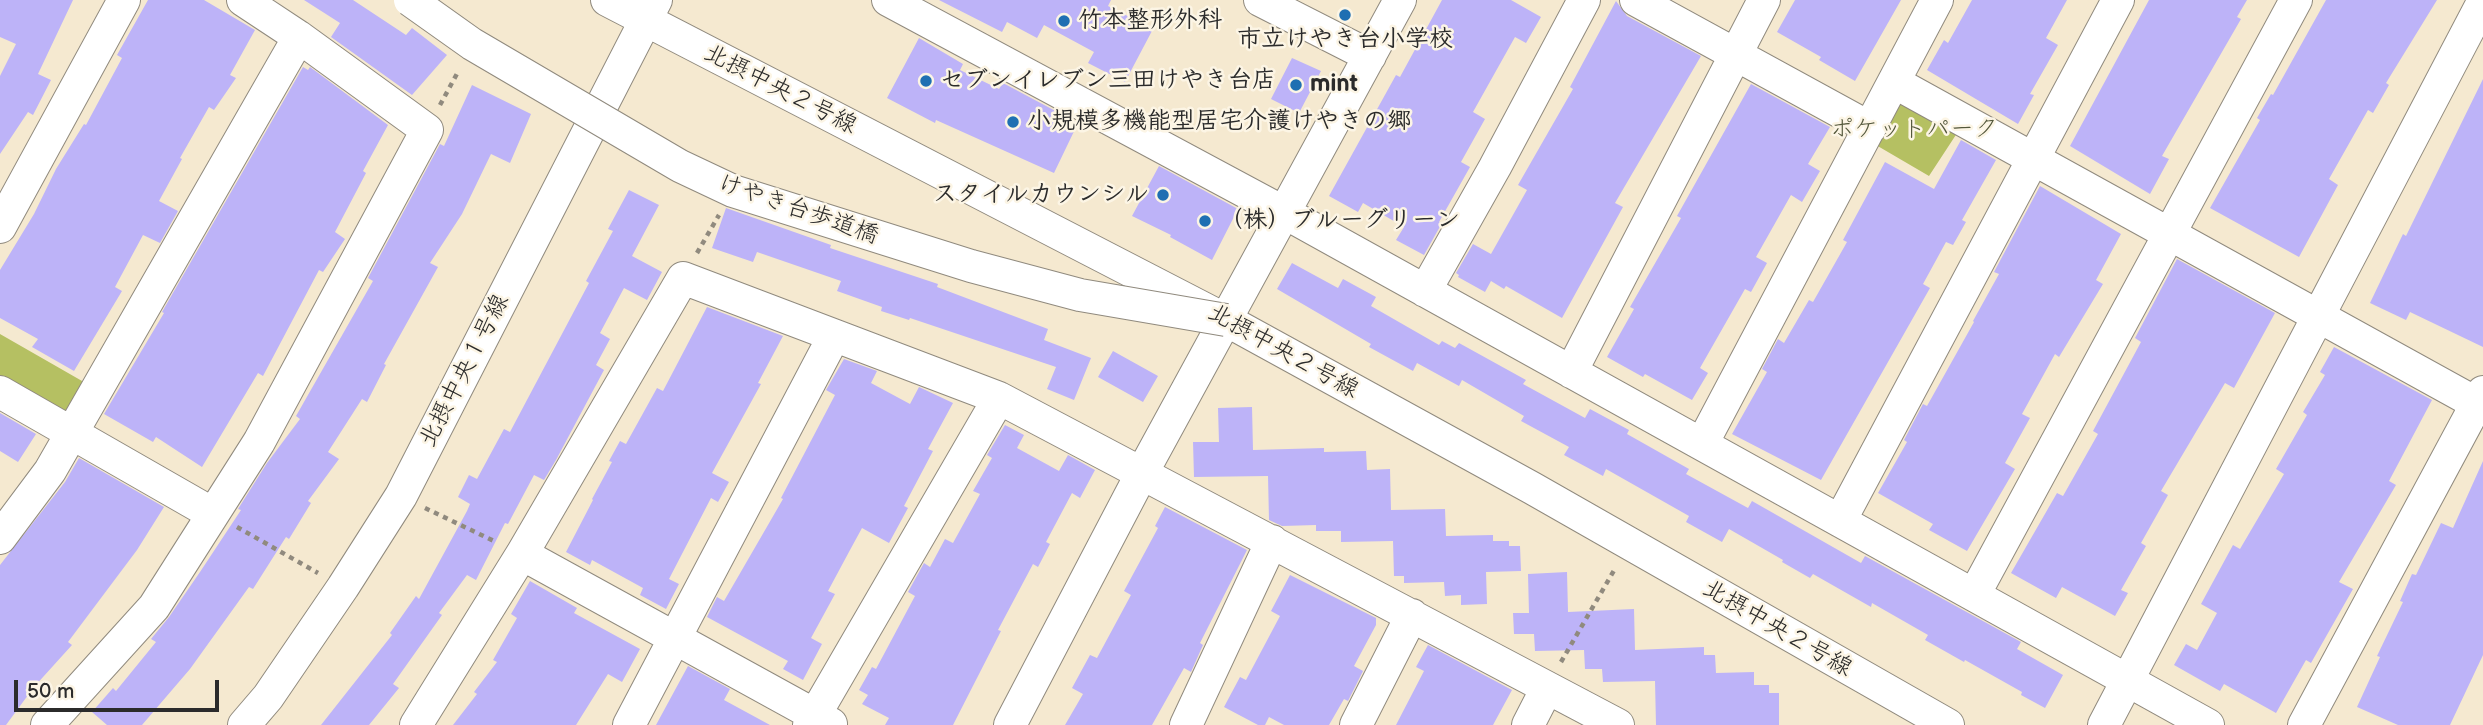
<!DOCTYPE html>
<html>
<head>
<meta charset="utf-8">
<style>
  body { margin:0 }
  #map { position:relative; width:2483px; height:725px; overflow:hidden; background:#f5e9d0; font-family:"Balsamiq Sans",sans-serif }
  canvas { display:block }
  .scale { position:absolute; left:14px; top:680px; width:205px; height:32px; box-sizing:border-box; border:4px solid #2b2b2b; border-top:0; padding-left:9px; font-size:21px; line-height:24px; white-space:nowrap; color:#2b2b2b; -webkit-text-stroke:5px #fcf5e5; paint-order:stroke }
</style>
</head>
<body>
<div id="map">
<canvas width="2483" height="725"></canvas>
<div class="scale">50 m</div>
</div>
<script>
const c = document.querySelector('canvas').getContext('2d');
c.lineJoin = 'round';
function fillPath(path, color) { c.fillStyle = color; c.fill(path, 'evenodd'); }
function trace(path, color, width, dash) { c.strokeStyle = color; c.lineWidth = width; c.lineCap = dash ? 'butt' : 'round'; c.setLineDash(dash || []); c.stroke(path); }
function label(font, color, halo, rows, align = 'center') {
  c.font = font + ' "Balsamiq Sans","Klee One",sans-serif'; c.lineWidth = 5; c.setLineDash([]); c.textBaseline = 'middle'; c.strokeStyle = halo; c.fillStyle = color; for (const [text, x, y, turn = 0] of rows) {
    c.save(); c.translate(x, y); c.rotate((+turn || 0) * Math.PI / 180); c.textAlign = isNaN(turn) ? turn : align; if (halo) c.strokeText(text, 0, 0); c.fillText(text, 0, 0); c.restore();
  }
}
const green = new Path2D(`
  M1886 97 1965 121 1929 176 1864 138Z
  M0 334 96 389 86 406 59 415 0 378Z`);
const building = new Path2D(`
  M0 0H73L38 74 51 80 33 115 28 112 0 154V76L16 44 0 37Z
  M148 0H204L255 30 230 75 236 78 214 110 209 107 180 158 182 159 159 201 178 211 160 243 143 235 115 287 122 291 74 371 32 347 38 339 0 318V270L34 214 56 169 84 124 86 125 122 58 117 55Z
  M304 0H353L406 35 412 28 447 55 412 95 331 37 340 23Z
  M939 0H1111L1108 6 1153 29 1125 82 1088 63 1094 52 1044 25 1037 38 1007 22 1002 32Z
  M1442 0H1511L1541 17 1526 43 1515 37 1473 112 1485 119 1461 162 1470 167 1439 222 1442 223 1424 255 1396 240 1404 227 1363 203 1358 212 1329 196 1396 75 1400 77Z
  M1795 0H1901L1855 81 1819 60 1821 57 1777 32Z
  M1972 0H2067L2046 38 2058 45 2030 94 2034 95 2018 124 1927 70 1944 40 1948 43Z
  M2149 0H2247L2237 17 2241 19 2162 156 2169 159 2150 194 2070 146Z
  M2326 0H2437L2386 83 2389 85 2373 113 2368 110 2329 179 2338 185 2299 257 2210 208 2260 120 2257 118 2271 94 2273 95Z
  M1616 1 1627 16 1701 56 1615 203 1623 207 1562 318 1506 286 1504 289 1491 281 1485 292 1458 277 1459 275 1456 273 1473 244 1491 254 1527 190 1518 185 1573 89 1570 87Z
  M919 38 963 64 960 70 999 89 1003 83 1078 123 1054 173 936 120 935 123 887 98Z
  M1292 58 1321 71 1299 113 1271 99Z
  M303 67 308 70 310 67 388 125 363 171 366 173 335 232 345 239 323 272 319 270 263 376 258 373 202 467 156 437 153 442 104 414 164 313 162 312Z
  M2483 79V347L2410 312 2406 320 2370 303 2403 234 2406 236Z
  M1751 84 1830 127 1808 164 1820 171 1802 202 1791 195 1756 257 1767 263 1751 292 1745 289 1700 368 1708 373 1692 400 1645 374 1643 377 1607 357 1634 309 1630 307 1681 218 1677 216Z
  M472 85 531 114 510 163 491 154 462 214 430 263 438 267 384 364 386 365 367 402 362 399 328 452 339 459 308 501 311 503 289 539 286 537 253 589 249 587 190 669 142 725H107L92 712 113 688 116 691 156 642 151 639 169 617 200 572 241 510 238 509 267 463 300 419 296 416 373 281 368 278 440 144 444 146Z
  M1961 140 1996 160 1962 220 1966 222 1953 245 1946 242 1923 284 1930 288 1821 480 1732 434 1767 372 1762 369 1778 339 1784 343 1809 300 1813 302 1847 242 1843 240 1885 162 1934 189Z
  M1159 166 1238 209 1212 260 1170 237 1171 235 1132 216Z
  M2040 186 2121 234 2096 280 2103 284 2059 357 2055 354 2022 414 2030 418 2005 463 2015 469 1967 551 1929 530 1933 524 1878 493 1907 442 1904 440 1923 404 1927 406 1974 322 1973 321 1999 274 1994 272Z
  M629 190 659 205 632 256 662 272 647 300 624 288 600 333 610 339 596 365 604 370 556 460 544 480 534 475 508 524 505 523 476 580 467 575 439 613 442 615 393 684 399 688 369 725H321L392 635 390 633 416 596 419 599 467 511 470 504 458 497 469 475 477 479 504 429 510 432 589 283 586 281 613 231 608 229Z
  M726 208 831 245 830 248 938 284 937 287 1048 329 1044 340 1091 358 1074 400 1047 389 1056 367 910 318 909 320 881 311 882 307 837 291 841 281 757 252 753 262 712 248Z
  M2177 259 2275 313 2234 388 2225 383 2161 491 2168 495 2141 543 2146 546 2121 590 2128 593 2115 616 2062 587 2056 598 2011 573 2057 493 2063 496 2098 434 2093 431 2141 342 2135 338Z
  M1292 263 1338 288 1343 279 1376 297 1371 306 1439 345 1442 341 1455 348 1459 343 1526 380 1523 384 1585 418 1590 409 1629 430 1627 434 1689 469 1686 474 1748 508 1752 501 1861 563 1865 556 2021 642 2017 649 2063 675 2045 708 2021 695 2022 692 1965 660 1964 662 1925 640 1928 635 1872 603 1871 607 1813 574 1810 578 1782 562 1783 560 1729 529 1722 542 1686 522 1689 516 1606 469 1603 476 1564 455 1569 447 1521 421 1524 416 1462 380 1459 386 1417 363 1413 371 1369 347 1371 344 1277 289Z
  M707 307 783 336 758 383 761 384 712 473 729 482 718 502 711 498 669 579 679 584 666 609 640 595 643 588 592 560 590 565 566 552 593 500 592 499 612 462 609 461 620 441 626 444 657 388 663 391Z
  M2334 347 2432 400 2389 481 2396 485 2339 582 2353 589 2311 663 2306 660 2276 713 2224 684 2220 691 2174 665 2186 644 2197 650 2217 613 2201 604 2233 545 2240 549 2284 474 2276 469 2307 415 2303 412 2325 375 2320 372Z
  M1113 351 1158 376 1143 402 1098 377Z
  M844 359 877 371 871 383 910 404 919 387 953 403 928 449 933 451 904 506 908 508 889 543 862 528 850 550 828 591 835 594 811 638 822 644 803 680 783 669 788 661 707 617 717 597 724 601 783 499 781 498 835 395 826 390Z
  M1252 407 1253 450 1324 448V452L1366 451 1367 470 1390 469 1391 510 1445 509 1446 536 1493 535V541H1509V546H1520L1521 571 1486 572 1487 604 1461 605V595L1445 596 1444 582 1404 583V576H1394L1393 541 1341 542V531H1316V525L1282 526 1269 520 1268 476 1194 477 1193 442H1219L1218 408Z
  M0 413 36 434 18 462 0 451Z
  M1005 425 1024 435 1017 448 1059 471 1068 455 1095 470 1080 498 1072 493 1046 542 1050 544 1038 567 1033 564 998 630 1001 631 953 725H885L889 718 862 704 868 695 859 690 872 667 876 669 915 596 908 592 924 563 930 567 945 539 953 543 980 494 973 491 992 458 987 455Z
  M79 458 164 507 137 550 68 642 72 645 34 687 6 725H0V565L65 482Z
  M2483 461V655L2450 725H2398L2357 707 2380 657 2377 656 2403 602 2400 601 2412 574 2416 575 2441 523 2453 528Z
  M1165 507 1247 550 1200 643 1203 645 1191 672 1184 668 1152 725H1065L1083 694 1072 688 1090 655 1097 658 1131 595 1124 591 1158 528 1155 526Z
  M1567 572 1568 612 1634 609 1635 650 1704 647V655H1715L1716 673 1754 672V685H1769V693H1779V725H1656L1655 681 1603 682 1602 669H1585L1584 650 1535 651 1534 634H1514L1513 613H1529L1528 574Z
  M1290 575 1376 618V625L1354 666 1363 671 1348 701 1344 699 1329 725H1284L1269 717 1265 725H1258L1224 707 1240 677 1246 680 1280 616 1271 611Z
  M530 581 577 608 574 613 640 649 622 682 608 674 576 725H453L477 694 474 692 497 662 493 660 517 618 511 614Z
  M1428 645 1512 690 1493 725H1396L1424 671 1416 667Z
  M688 666 730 689 724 700 770 725H656Z`);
const path = new Path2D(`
  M440 105 459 70
  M697 253 719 215
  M425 508 496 542
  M237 527 318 573
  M1561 662 1616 567`);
const minor = new Path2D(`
  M607 0 1226 320 1532 488 1948 725
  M888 0 1285 213 2208 725
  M1260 0 1370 56
  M1636 0 1870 128
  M1894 82 2483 407
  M0 227 124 0
  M1425 291 1495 167 1584 0
  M1571 372 1764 0
  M0 392 213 514
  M1702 444 1937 0
  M1840 521 2118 0
  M0 538 50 471 299 37
  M522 554 831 724
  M1974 595 2296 0
  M47 725 154 607 259 442 427 130 299 37 243 0
  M244 725 268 697 343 587 401 496 656 0
  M416 725 522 554 683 278 999 398 1618 725
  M629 725 834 336
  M809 725 999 398
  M1010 725 1142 473 1400 0
  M1186 725 1272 541
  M1356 725 1412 615
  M1528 725 1547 688
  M2104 725 2483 2
  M2304 725 2483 392`);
const minorBridge = new Path2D(`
  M410 0 472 44 680 166 733 191 971 266 1080 295 1226 320`);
const markers = [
  [1345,15,7,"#1f6fb2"],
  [1064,21,7,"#1f6fb2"],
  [926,81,7,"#1f6fb2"],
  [1296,85,7,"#1f6fb2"],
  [1013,122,7,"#1f6fb2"],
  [1163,195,7,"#1f6fb2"],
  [1205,221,7,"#1f6fb2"]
];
const poiNames = [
  ["竹本整形外科",1078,21],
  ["市立けやき台小学校",1345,40,"center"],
  ["セブンイレブン三田けやき台店",940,81],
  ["mint",1310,85],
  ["小規模多機能型居宅介護けやきの郷",1027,122],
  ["スタイルカウンシル",1149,195,"right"],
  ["（株）ブルーグリーン",1219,221]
];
const streetNames = [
  ["北摂中央２号線",780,90,27],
  ["けやき台歩道橋",798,210,19],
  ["北摂中央２号線",1283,352,29],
  ["北摂中央１号線",465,371,-63],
  ["北摂中央２号線",1777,629,30]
];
const parkNames = [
  ["ポケットパーク",1914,130]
];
fillPath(green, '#b5c062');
fillPath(building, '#bdb3f8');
trace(minor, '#908a7e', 34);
trace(path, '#908a7e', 4.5, [5, 5]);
trace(minor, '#fff', 32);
trace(minorBridge, '#908a7e', 34, []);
trace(minorBridge, '#fff', 32);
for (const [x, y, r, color] of markers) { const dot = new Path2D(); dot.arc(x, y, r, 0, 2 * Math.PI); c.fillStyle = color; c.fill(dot); trace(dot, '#fcf5e5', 2.5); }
label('bold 24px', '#2b2b2b', '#fcf5e5', poiNames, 'left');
label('24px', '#2b2b2b', '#fcf5e5', streetNames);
label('24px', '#54583c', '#fcf5e5', parkNames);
</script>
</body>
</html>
